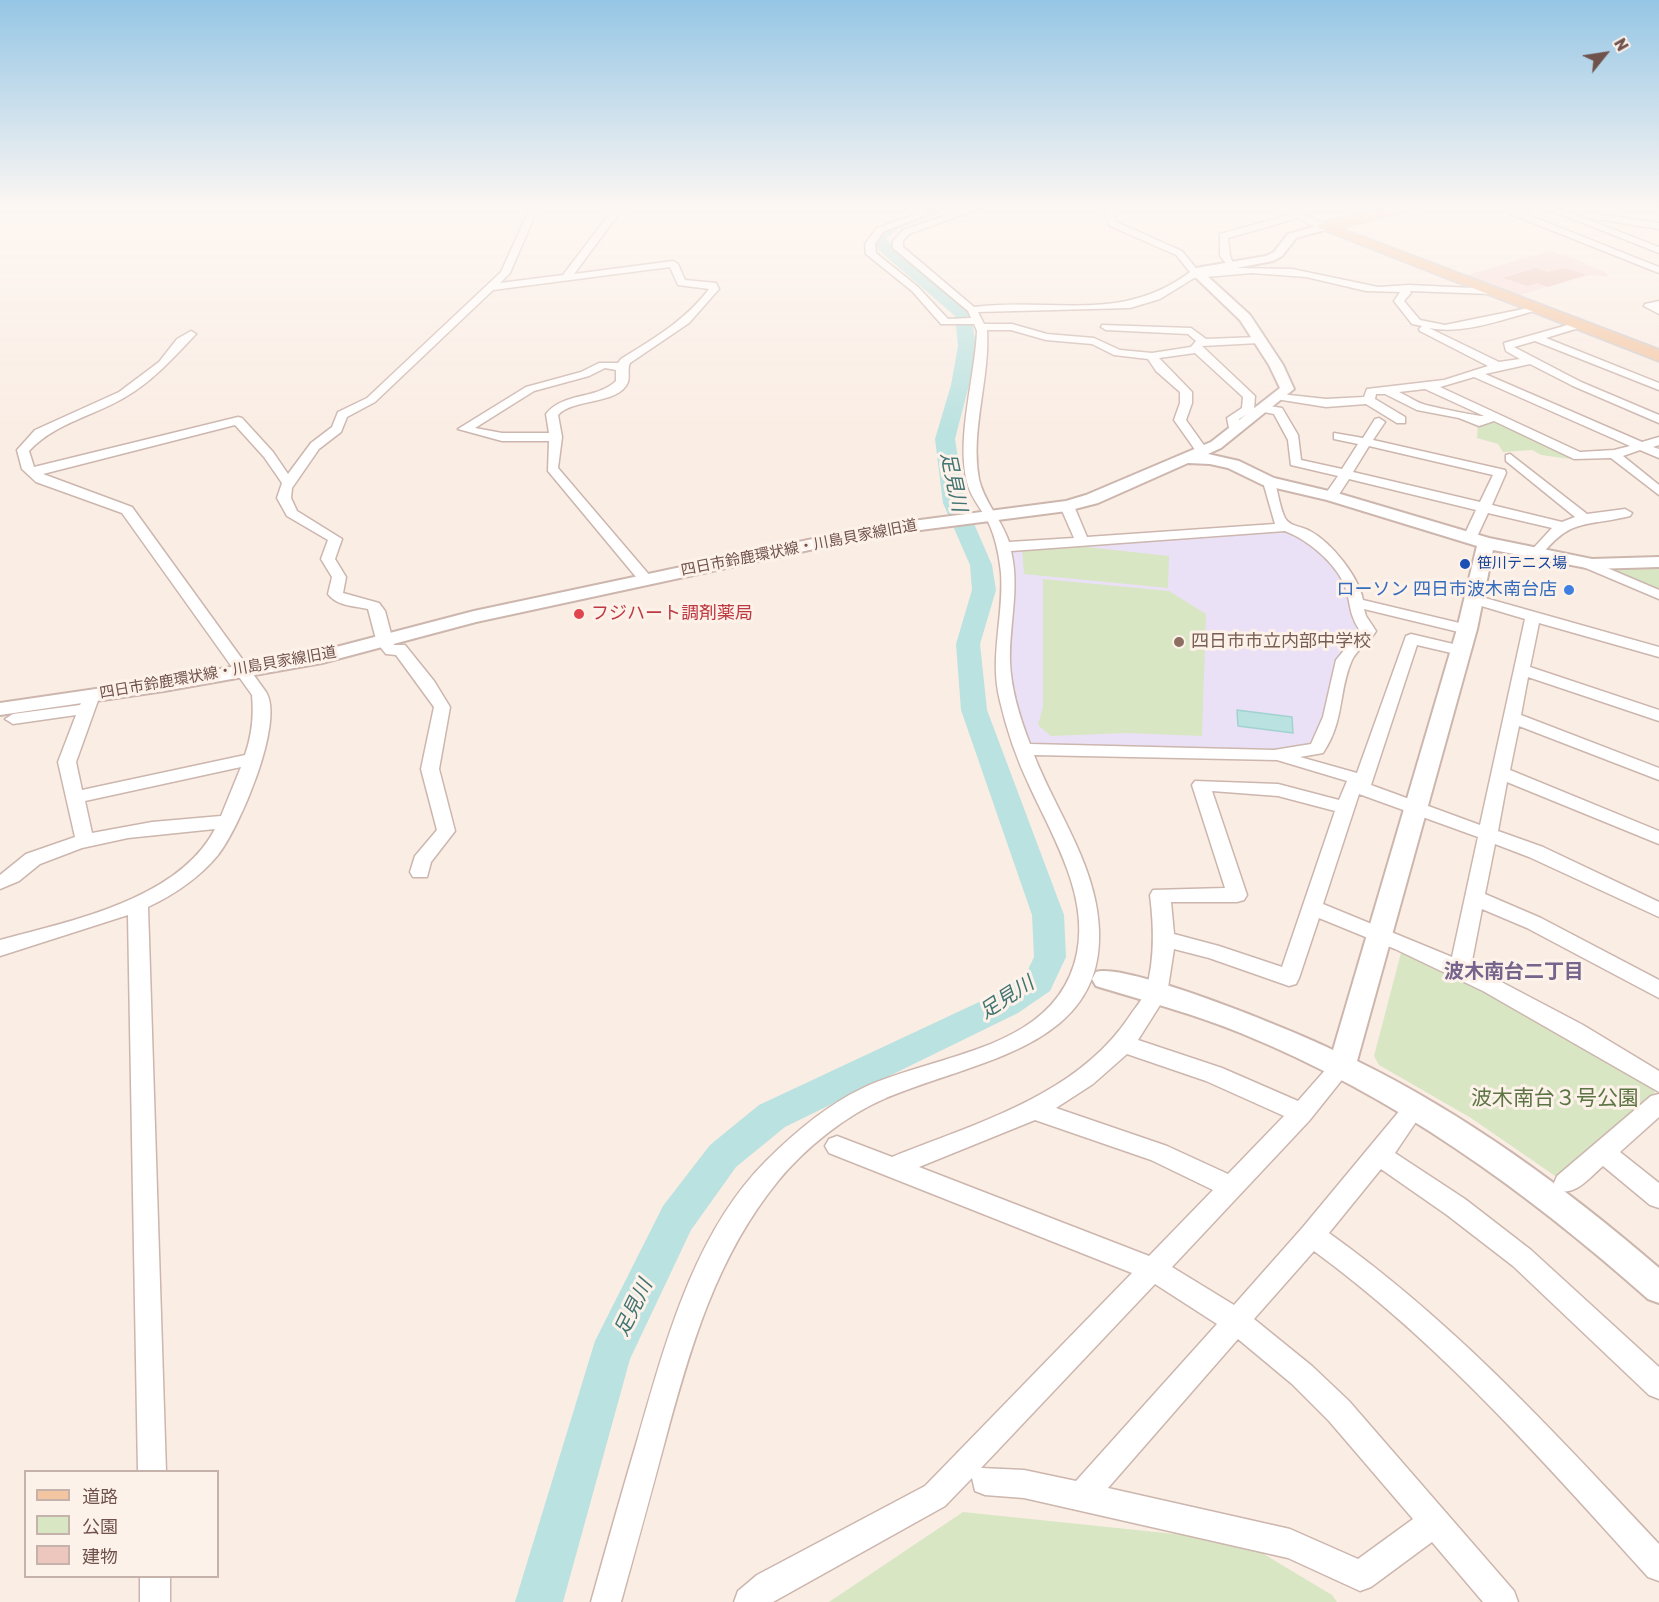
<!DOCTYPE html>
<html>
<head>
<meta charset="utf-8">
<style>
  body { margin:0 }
  #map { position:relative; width:1659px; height:1602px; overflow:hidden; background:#faede4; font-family:Rubik,"Noto Sans JP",sans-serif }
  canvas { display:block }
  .legend { position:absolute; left:24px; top:1470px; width:195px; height:108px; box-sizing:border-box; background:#fdf2e9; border:2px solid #c5b2aa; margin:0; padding:8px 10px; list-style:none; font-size:18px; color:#70524c }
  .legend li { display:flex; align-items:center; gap:12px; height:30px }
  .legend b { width:30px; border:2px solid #c5b2aa }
  .north { position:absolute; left:1575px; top:24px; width:60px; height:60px; -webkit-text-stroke:4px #fdf2e9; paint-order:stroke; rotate:60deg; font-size:16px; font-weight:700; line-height:24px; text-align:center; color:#70524c }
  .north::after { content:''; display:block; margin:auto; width:21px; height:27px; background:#70524c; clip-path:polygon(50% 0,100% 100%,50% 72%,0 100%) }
</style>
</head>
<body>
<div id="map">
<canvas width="1659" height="1602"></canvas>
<ul class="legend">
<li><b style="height:8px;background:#f3c5a1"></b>道路</li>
<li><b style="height:16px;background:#d8e6c4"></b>公園</li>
<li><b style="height:16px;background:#edc7be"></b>建物</li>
</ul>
<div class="north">N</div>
</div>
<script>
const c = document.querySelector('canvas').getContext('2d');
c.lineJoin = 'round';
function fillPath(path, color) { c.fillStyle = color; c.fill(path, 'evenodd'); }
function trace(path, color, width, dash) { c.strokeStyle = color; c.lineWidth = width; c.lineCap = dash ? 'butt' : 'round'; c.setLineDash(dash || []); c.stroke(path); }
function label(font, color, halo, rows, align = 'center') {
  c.font = font + ' Rubik,"Noto Sans JP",sans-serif'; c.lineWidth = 6; c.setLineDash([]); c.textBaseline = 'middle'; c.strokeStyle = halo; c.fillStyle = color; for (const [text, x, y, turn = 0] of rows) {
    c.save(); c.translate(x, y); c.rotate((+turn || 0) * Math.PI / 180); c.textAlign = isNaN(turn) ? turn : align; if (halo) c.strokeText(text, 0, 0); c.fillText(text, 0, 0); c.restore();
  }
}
const commercial = new Path2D(`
  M1550 251 1586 263 1584 264 1606 272 1609 277 1592 275 1573 279 1513 297 1460 277Z`);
const education = new Path2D(`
  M1285 532 1302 536 1335 567 1348 589 1351 614 1360 628 1355 633 1359 635 1340 653 1335 665 1334 681 1314 743 1303 748 1280 750 1031 746 1007 681 1010 549Z`);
const green = new Path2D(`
  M1492 420 1578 458V460L1541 455 1532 450 1503 452 1498 444 1477 438 1478 424Z
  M1068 545 1169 556 1168 588 1024 574 1022 548Z
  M1659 567V593L1604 568Z
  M1043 579 1169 591 1206 614 1202 736 1127 733 1051 736 1038 725 1043 707Z
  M1408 950 1468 978 1652 1085 1655 1094 1561 1180 1471 1118 1379 1065 1374 1056 1401 953Z
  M963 1512 1242 1541 1332 1595 1337 1602H829Z`);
const water = new Path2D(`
  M1237 710 1292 717 1293 733 1238 726Z`);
const river = new Path2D(`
  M933 208H955L899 228 886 239 955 297 971 315 976 346 969 385 955 439 965 503 992 565 996 590 980 644 987 710 1064 915 1066 957 1050 991 1018 1013 785 1127 736 1167 691 1230 630 1359 563 1602H515L595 1341 663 1206 710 1145 759 1105 994 995 1026 974 1034 957 1032 915 961 710 956 644 972 590 970 565 943 503 935 439 951 385 958 346 955 316 876 248 871 238 889 222Z`);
const building = new Path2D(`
  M1536 268 1548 272 1565 268 1586 275 1548 287 1537 283 1528 286 1503 278Z`);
const minor = new Path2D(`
  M530 208H538L510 273 500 283 563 275 614 208H623L574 274 673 261 678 264 685 280 716 283 719 289 689 323 630 363C627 369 630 376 628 382 619 405 573 398 558 415L562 437 558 468 651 577 653 580 651 583H641L548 471 549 441H502L458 429 526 387 581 372 599 363H618L621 359C653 339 686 320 709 289L678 285 670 267 493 290 375 402 347 417 341 432 319 449 292 488 291 498 297 511 342 539 335 559 346 577 343 593 379 603 385 611 394 645H405L434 681 450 707 439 769 455 831 431 862 427 877H413L410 872 415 856 437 830 421 769 434 707 396 655 386 654 377 643 368 609C354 606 337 606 328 594L332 577 321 559 328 540 287 516 277 498 282 483 264 457 235 425 43 474 132 507 266 692C285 722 239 829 218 855 199 878 175 894 148 907L166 1472H138L128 915 0 956V940C70 921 178 900 215 829L128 838 82 848 40 864 19 881 0 889V875L26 854 75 837 58 762 76 715 13 724 5 719 13 714 80 705 86 692H98L100 695 76 762 82 790 245 755C252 735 254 716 252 695L122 513 36 482 22 469 17 450 35 430 119 392 159 362 177 339 191 331 196 334C175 356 154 380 127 396 95 416 56 422 29 451L34 467 238 417 242 418 273 452 288 474 311 443 332 427 338 412 367 398 501 272ZM605 368 616 370V381C596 400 563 392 546 414L549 433H502L475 428 534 391 589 376ZM241 767 221 816 152 822 92 833 85 801Z
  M968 208H981L909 234 903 241V247L974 307C1054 297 1121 324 1190 272L1176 255 1110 226 1105 215 1109 212 1107 208H1115L1118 215 1114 217 1117 222 1182 251 1200 273 1230 268 1220 256V234L1299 212 1302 217 1228 238 1230 256 1235 268 1292 269 1378 287 1409 285 1495 289V293L1491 294 1410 291 1411 293 1404 301 1420 320 1445 325 1538 306V310C1503 319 1464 335 1429 328L1499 362 1520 359 1506 351 1504 343 1578 322 1583 325 1582 327 1546 338 1659 383V390L1535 341 1514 347 1581 382 1659 415V423L1573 386 1530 364 1485 374 1642 442 1659 437V445L1653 447 1659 449V458L1640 450 1623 456 1659 485V495L1611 458 1574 459 1494 421 1479 426 1459 418 1417 410 1385 394H1376L1375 399 1405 417V423H1397L1366 404 1326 407 1276 399V395L1280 394 1326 399 1364 397 1367 389 1444 380 1488 366 1420 331 1419 329 1422 326 1412 324 1394 301 1400 292 1366 291 1306 277 1252 273 1194 278 1160 299 1130 308 978 312 984 324H1012L1047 334 1094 338 1120 350 1152 353 1191 347 1196 341 1188 334 1106 330 1101 327 1102 325 1191 328 1206 339 1259 337 1264 340 1259 343 1202 346 1255 396 1254 410 1239 419 1241 428 1235 432 1229 428 1227 418 1242 408 1243 397 1195 353 1159 358 1192 392V403L1186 420 1208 451 1202 455 1198 454 1174 420 1180 403V392L1156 371 1148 359 1114 355 1092 344 1046 340 1011 330H987C990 379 970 430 979 479 984 502 1002 520 1009 542L1074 538 1060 506 1067 502 1074 506 1087 537 1275 524 1263 482 1269 478 1275 482C1278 493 1280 508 1285 518 1290 527 1302 526 1310 531 1331 542 1359 577 1363 600L1472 626 1475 629 1467 634 1364 609 1366 616 1376 631C1370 642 1357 649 1352 660 1338 692 1345 720 1323 753L1300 757 1357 773 1406 636 1411 634 1466 647 1468 650 1460 655 1417 645 1371 785 1480 825 1525 619 1468 602 1466 599 1468 596H1478L1659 647V657L1539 623 1530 667 1659 710V721L1528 677 1521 715 1659 768V780L1519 726 1510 770 1659 831V844L1507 782 1498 831 1543 847 1659 902V917L1529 857 1495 844 1485 894 1541 918 1659 980V998L1527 928 1482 909 1471 966 1583 1025 1659 1071V1092L1483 991 1395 949 1319 918 1299 978 1296 984 1289 986 1209 958 1174 949 1167 994 1138 1040 1222 1068 1298 1101 1334 1060 1342 1057 1350 1060 1353 1066 1309 1121 1172 1267 1234 1305 1303 1227 1401 1109 1409 1106 1417 1109 1420 1116 1395 1153 1465 1199 1531 1250 1659 1367V1399L1649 1395 1513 1266 1447 1215 1381 1169 1329 1233C1456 1324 1553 1431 1659 1544V1581L1648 1577C1543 1461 1441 1344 1314 1251L1254 1319 1312 1366 1349 1401 1514 1591 1518 1602H1483L1432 1542 1371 1587 1360 1591 1288 1558 1024 1498 985 1495 975 1491 972 1478 945 1506 773 1602H734L738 1591 757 1575 925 1486 1132 1273 829 1153 825 1146 829 1139 837 1136 892 1157C976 1123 1076 1096 1129 1017 1134 1009 1143 1000 1146 990 1155 959 1154 927 1150 895L1153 890 1225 888 1192 785 1195 781 1278 784 1339 800 1347 781 1277 760 1034 755C1053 804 1086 851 1096 904 1122 1048 978 1058 884 1099 845 1116 805 1148 778 1181 716 1257 690 1348 665 1441 651 1494 636 1548 621 1602H591C606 1548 621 1495 637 1441 665 1345 693 1234 766 1161 795 1132 827 1105 863 1088 937 1053 1057 1051 1077 953 1089 896 1053 837 1030 787 1017 760 1007 731 1000 701 989 657 1004 617 1001 573 999 554 995 533 985 516 978 505 970 495 967 482 956 438 975 377 977 331L974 324H941L912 291 866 254 865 244 877 228 925 211V215L883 232 875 244 876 253 918 287 948 319 971 318 968 311 893 248V241L903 230ZM1474 377 1630 446 1614 450 1580 452 1440 387ZM1425 389 1484 416C1481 417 1433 407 1426 405 1417 403 1408 396 1399 392ZM1285 531C1309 540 1340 566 1347 592 1351 609 1350 615 1360 631L1336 660 1323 717 1311 744 1274 750 1030 744C1020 718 1011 690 1010 662 1009 624 1020 588 1011 551ZM1212 791 1278 796 1335 811 1282 967 1219 946 1174 934 1171 902H1237L1244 900 1247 895ZM1359 794 1478 837 1452 957 1323 904ZM1127 1054 1206 1081 1284 1116 1228 1174 1167 1146 1056 1108 1093 1084ZM1035 1120 1151 1160 1213 1190 1149 1256 919 1167ZM1155 1284 1217 1324 1076 1481 1024 1470 981 1468ZM1238 1339 1292 1384 1329 1421 1413 1519 1358 1559 1290 1529 1108 1488Z
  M1512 208H1535L1521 212 1659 267V273L1508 213V209Z
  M1545 208H1558L1659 247V253Z
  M1586 212 1659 223V229L1583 217Z
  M1659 301V314L1644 306 1645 304Z
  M1263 405 1282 408 1298 435 1301 460 1342 469 1358 444 1334 439V433L1363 438 1375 419 1379 418 1385 422 1373 440 1505 470 1506 473 1492 505 1562 522 1575 517 1506 461V455L1510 454 1587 514 1625 509 1632 513 1630 516C1586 527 1571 517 1540 557L1535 558 1528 554 1552 528 1488 513 1475 541H1465L1463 538 1476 510 1349 479 1336 499H1326L1324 496 1338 476 1291 465 1288 440 1274 414 1259 411V407ZM1369 446 1493 475 1480 502 1353 472Z
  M1586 559 1659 590V599L1581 566V560Z
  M1659 1094V1117L1620 1152 1659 1183V1208L1650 1205 1603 1166C1590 1177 1575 1197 1557 1190L1554 1183 1557 1176 1651 1096Z
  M140 1576H170V1602H140Z`);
const tertiary = new Path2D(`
  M1324 224 1330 227 1328 229 1296 238 1282 256 1273 261 1205 274 1250 315 1283 365 1294 389 1221 448 1208 454 1239 461 1274 478 1337 493 1489 538 1592 559 1659 557V567L1592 569 1493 550 1477 629 1357 1061C1467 1115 1566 1188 1659 1268V1303L1648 1299C1525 1190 1395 1096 1243 1034 1195 1014 1145 1001 1096 986L1092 979 1096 972C1126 962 1297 1032 1333 1050L1457 629 1477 546 1327 500 1263 485 1228 468 1210 464 1188 463 1098 503 1067 511 874 536 476 622 322 663 164 691 0 715V703L164 679 321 651 474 611 874 526 1066 501 1086 495 1211 442 1280 388 1269 365 1240 320 1190 272 1196 268 1266 256 1274 252 1288 234Z`);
const secondary = new Path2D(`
  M1278 208H1294L1330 227 1324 231 1320 230Z`);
const primary = new Path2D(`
  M1389 208H1415L1339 228 1659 350V361L1317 227 1319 224Z`);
const markers = [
  [1465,564,6,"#1a4fb4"],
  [1569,590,6,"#3f7fe0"],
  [579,614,6,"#e0444e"],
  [1179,642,6,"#8d6e63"]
];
const farStreetnames = [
  ["四日市鈴鹿環状線・川島貝家線旧道",799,548,-11],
  ["四日市鈴鹿環状線・川島貝家線旧道",218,673,-10]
];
const farTransitnames = [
  ["笹川テニス場",1477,564]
];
const shopNames = [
  ["ローソン 四日市波木南台店",1557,590]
];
const healthNames = [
  ["フジハート調剤薬局",591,614]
];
const educationNames = [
  ["四日市市立内部中学校",1191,642]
];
const waterNames = [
  ["足見川",953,482,78],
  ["足見川",1007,998,-33],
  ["足見川",634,1308,-64]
];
const neighbourhoodNames = [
  ["波木南台二丁目",1514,972]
];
const nearParknames = [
  ["波木南台３号公園",1555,1099]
];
fillPath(commercial, '#f9dcd8');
fillPath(education, '#eae1f6');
fillPath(green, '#d8e6c4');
fillPath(water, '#bae2e0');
trace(water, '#a1d2d1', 1.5);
fillPath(river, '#bae2e0');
fillPath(building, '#edc7be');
trace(minor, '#ccb6ae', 3);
trace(tertiary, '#ccb6ae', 4);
trace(secondary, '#cfb4ac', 2);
trace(primary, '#d4cbc9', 4);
fillPath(minor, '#fff');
fillPath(tertiary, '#fff');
fillPath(secondary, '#fff');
fillPath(primary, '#f3c5a1');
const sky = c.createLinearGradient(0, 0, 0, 433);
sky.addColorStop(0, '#95c6e5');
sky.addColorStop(0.48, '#fdf7f3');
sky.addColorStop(1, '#fdf7f300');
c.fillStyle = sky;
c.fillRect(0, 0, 1659, 433);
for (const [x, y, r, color] of markers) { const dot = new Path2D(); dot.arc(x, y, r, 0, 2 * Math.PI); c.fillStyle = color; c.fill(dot); trace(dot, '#fdf2e9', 2); }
label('15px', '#70524c', '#fdf2e9', farStreetnames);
label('15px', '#164399', '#fdf2e9', farTransitnames, 'left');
label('18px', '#366cbe', '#fdf2e9', shopNames, 'right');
label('18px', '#be3a42', '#fdf2e9', healthNames, 'left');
label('18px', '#785e54', '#fdf2e9', educationNames, 'left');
label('italic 20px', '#417473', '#fdf2e9', waterNames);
label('bold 20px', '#77648c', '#fdf2e9', neighbourhoodNames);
label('21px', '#5d7545', '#fdf2e9', nearParknames);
</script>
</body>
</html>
